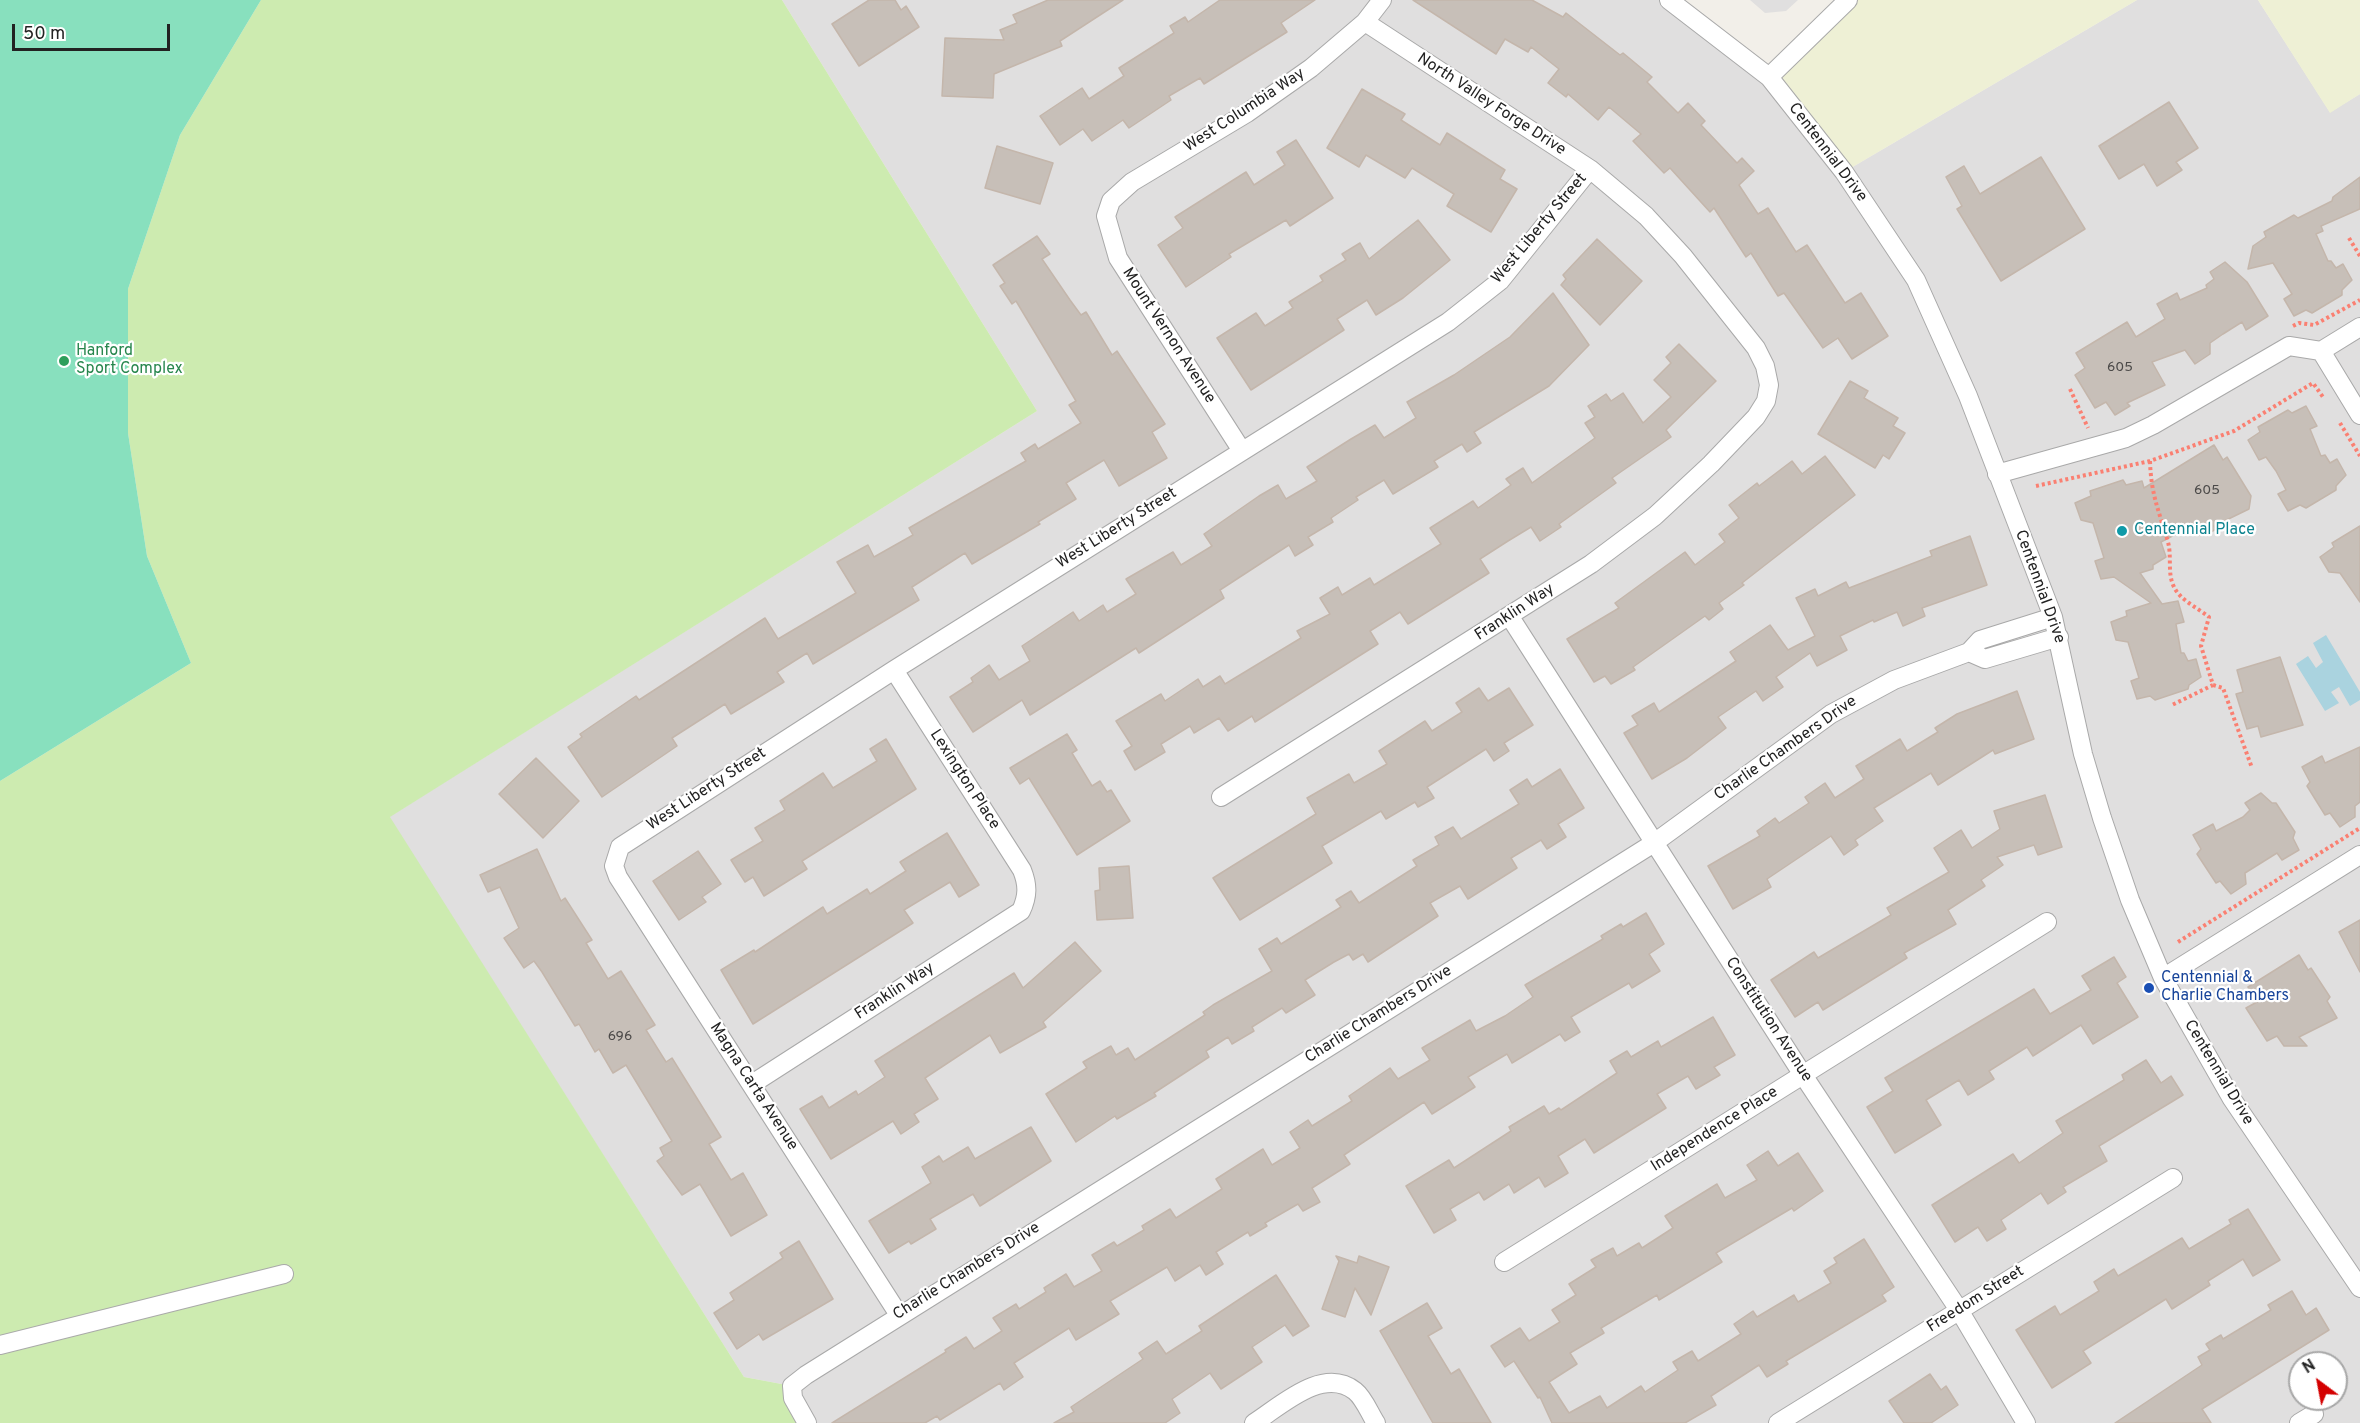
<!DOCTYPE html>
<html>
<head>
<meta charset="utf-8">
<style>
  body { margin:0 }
  #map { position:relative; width:2360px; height:1423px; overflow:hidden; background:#f2efe9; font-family:Overpass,sans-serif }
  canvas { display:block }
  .north { position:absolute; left:2288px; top:1351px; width:60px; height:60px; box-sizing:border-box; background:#fff; border:2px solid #a7a7a7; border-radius:50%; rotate:328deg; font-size:16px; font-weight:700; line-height:24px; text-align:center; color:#222 }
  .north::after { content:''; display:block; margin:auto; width:21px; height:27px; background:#d40000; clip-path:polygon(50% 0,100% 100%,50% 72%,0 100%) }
  .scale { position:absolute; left:12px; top:24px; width:158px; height:27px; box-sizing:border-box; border:3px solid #222; border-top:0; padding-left:8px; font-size:18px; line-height:21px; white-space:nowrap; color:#222; -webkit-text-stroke:4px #fff; paint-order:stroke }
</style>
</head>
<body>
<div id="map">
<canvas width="2360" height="1423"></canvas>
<div class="north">N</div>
<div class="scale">50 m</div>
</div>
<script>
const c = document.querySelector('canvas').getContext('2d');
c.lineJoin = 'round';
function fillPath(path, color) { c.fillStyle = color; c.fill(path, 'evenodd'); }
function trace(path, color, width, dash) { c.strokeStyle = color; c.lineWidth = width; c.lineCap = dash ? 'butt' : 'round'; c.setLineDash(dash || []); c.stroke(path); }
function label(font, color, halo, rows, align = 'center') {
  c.font = font + ' Overpass,sans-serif'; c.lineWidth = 4.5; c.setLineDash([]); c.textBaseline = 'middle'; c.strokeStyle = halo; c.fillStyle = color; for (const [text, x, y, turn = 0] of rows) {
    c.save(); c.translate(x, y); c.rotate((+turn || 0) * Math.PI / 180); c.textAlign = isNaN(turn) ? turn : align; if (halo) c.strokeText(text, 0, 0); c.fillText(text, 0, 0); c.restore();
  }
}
const residential = new Path2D(`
  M782 0H1669L1769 77 1844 172 2137 0H2258L2330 112 2360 94V1423H807L792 1386 744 1377 389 817 1037 411ZM2300 1363H2336V1399H2300Z
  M1750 0H1798L1786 11 1765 13Z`);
const farmland = new Path2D(`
  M1848 0H2137L1844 172 1769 77Z
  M2258 0H2360V94L2330 113Z`);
const grass = new Path2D(`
  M261 0H782L1037 411 390 817 744 1377 792 1386 807 1423H0V781L191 663 147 556 128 433V289L180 135Z`);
const pitch = new Path2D(`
  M0 0H261L180 135 128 289V433L147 556 191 663 0 781Z`);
const water = new Path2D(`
  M2326 635 2360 692V700L2350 706 2339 687 2331 692 2339 703 2325 711 2296 664 2308 656 2316 668 2323 662 2313 643Z`);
const building = new Path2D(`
  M869 0H895L901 10 906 6 919 27 859 66 832 24Z
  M1048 0H1123L1060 41 1062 46 994 74 993 98 942 96 945 38 1004 40 1000 30 1017 23 1013 15Z
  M1220 0H1315L1281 23 1287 32 1204 84 1200 78 1169 96 1171 100 1129 128 1123 120 1092 141 1083 129 1060 145 1040 116 1082 88 1089 99 1124 76 1119 68 1174 33 1170 26 1185 17 1188 22Z
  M1413 0H1532L1563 17 1566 13 1620 55 1623 53 1652 77 1647 82 1678 113 1688 103 1705 121 1701 125 1737 163 1742 158 1754 171 1739 185 1758 214 1768 208 1796 252 1807 245 1845 303 1861 293 1888 336 1852 359 1838 338 1823 348 1784 293 1778 296 1751 253 1746 257 1714 208 1710 212 1670 168 1664 173 1633 141 1641 134 1609 107 1598 120 1568 94 1566 97 1548 83 1559 69 1531 47 1528 52 1505 39 1496 54Z
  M1362 89 1405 114 1401 120 1440 145 1447 133 1505 170 1500 179 1517 189 1491 232 1447 206 1454 194 1412 168 1405 178 1366 155 1359 167 1327 148Z
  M2169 102 2198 148 2176 162 2182 170 2157 186 2144 164 2119 179 2099 146Z
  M1296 140 1333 198 1290 226 1286 220 1229 254 1231 257 1186 287 1158 245 1183 228 1175 217 1246 172 1254 185 1285 165 1277 152Z
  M997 146 1053 163 1040 204 985 188Z
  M2041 157 2085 229 2001 281 1957 209 1962 206 1946 177 1964 166 1980 194Z
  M2360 177V209L2321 226 2323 231 2316 234 2328 261H2331L2336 268 2343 264 2352 280 2342 290V295L2312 313 2306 310 2294 316 2284 299 2292 294 2273 263 2248 269 2253 246 2266 237 2264 232 2294 215 2298 218 2332 201 2333 197Z
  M1418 220 1450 260 1403 298 1376 315 1367 300 1337 319 1344 330 1251 390 1217 338 1256 313 1265 326 1293 308 1289 302 1323 281 1320 276 1346 260 1342 254 1360 243 1369 259Z
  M1037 236 1050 254 1042 259 1070 300 1081 315 1086 312 1112 355 1117 351 1165 424 1152 432 1167 458 1119 486 1104 460 1066 483 1076 499 1038 522 1040 524 972 564 965 553 912 587 919 600 813 664 807 653 777 672 784 682 731 714 725 704 672 738 677 746 602 797 568 747 582 737 580 734 636 696 639 700 765 618 778 639 856 593 837 562 868 545 874 557 913 535 909 528 1026 461 1021 453 1035 444 1038 449 1081 423 1069 405 1076 401 1016 301 1012 304 1000 286 1005 283 993 265Z
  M1597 239 1642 281 1600 325 1561 285 1566 279 1563 275Z
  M2225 262 2247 282 2268 316 2246 330 2242 322 2223 334 2210 343V354L2195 364 2185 350 2152 362 2165 385 2127 403 2130 406 2115 415 2106 402 2095 408 2075 375 2085 368 2076 353 2127 322 2136 337 2165 319 2157 304 2177 293 2180 300 2207 288 2206 285 2214 279 2210 272Z
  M1553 293 1589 345 1549 386 1474 432 1481 443 1467 452 1462 444 1434 461 1438 467 1393 494 1384 480 1356 497 1358 500 1331 518 1333 522 1308 537 1313 545 1295 556 1289 545 1220 590 1224 598 1139 653 1136 648 1030 715 1022 700 973 732 950 697 973 682 971 678 989 665 999 680 1030 661 1022 646 1073 612 1079 621 1103 605 1107 612 1136 594 1126 579 1173 552 1181 565 1212 546 1204 534 1259 496 1278 485 1286 499 1317 481 1307 467 1351 439 1375 425 1384 438 1416 418 1407 402 1454 375 1510 337Z
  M1679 344 1716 381 1666 430 1671 437 1612 478 1616 483 1559 524 1561 527 1540 541 1531 527 1508 541 1480 559 1489 573 1408 624 1400 612 1370 631 1378 644 1255 722 1252 716 1228 731 1219 718 1194 733 1190 726 1161 744 1165 752 1135 770 1124 751 1132 746 1116 721 1161 694 1165 701 1198 679 1203 687 1220 676 1225 684 1301 638 1297 631 1330 614 1320 598 1338 587 1342 595 1370 578 1374 585 1441 544 1430 528 1473 501 1478 508 1511 485 1506 479 1523 468 1532 483 1595 438 1585 423 1595 417 1588 406 1606 394 1611 401 1623 393 1643 423 1671 397 1654 380 1671 363 1666 357Z
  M1850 381 1868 391 1864 398 1898 418 1893 426 1905 433 1889 459 1883 455 1875 468 1818 434Z
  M2306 406 2317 426 2310 429 2321 456 2325 455 2330 463 2337 459 2346 475 2336 486V490L2306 508 2300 505 2288 511 2278 494 2286 490 2276 471 2266 457 2259 460 2248 440 2260 432 2258 427 2288 410 2292 413Z
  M2214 445 2223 460 2227 457 2251 496 2249 509 2214 526 2216 529 2206 535H2199L2193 525 2161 542 2166 557 2153 565V569L2140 573 2162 604 2178 601 2184 622 2176 624 2181 653H2184L2188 661 2196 659 2201 677 2189 685 2188 689 2155 700 2150 696 2137 699 2131 681 2139 678 2128 642 2116 640 2111 622 2127 616 2126 611 2151 603 2114 577 2101 579 2095 561 2104 558 2093 523 2081 520 2075 503 2091 496 2090 491 2123 480 2126 485 2142 481 2144 488Z
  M1825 456 1855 495 1742 583 1744 585 1719 603 1723 609 1709 620 1705 616 1633 667 1635 670 1611 684 1605 676 1594 682 1567 639 1619 608 1615 603 1685 552 1695 565 1725 542 1719 534 1739 518 1729 505 1757 483 1759 486 1792 461 1802 474Z
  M2360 526V602L2340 573 2329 572 2320 557 2334 547 2332 543Z
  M1970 536 1987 585 1922 608 1925 616 1903 626 1897 612 1874 622 1873 620 1840 636 1847 650 1817 666 1810 653 1776 677 1783 687 1763 701 1756 691 1718 717 1726 728 1687 758 1652 779 1624 733 1638 725 1632 716 1654 703 1659 712 1736 661 1730 652 1770 625 1788 650 1815 636 1796 598 1815 589 1818 596 1846 582 1849 588 1932 556 1930 551Z
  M2280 657 2303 725 2261 737 2258 726 2247 729 2236 694 2243 692 2237 670Z
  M1479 688 1488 701 1509 688 1533 725 1504 743 1509 751 1494 761 1486 749 1427 787 1434 798 1418 807 1415 802 1386 819 1381 811 1322 846 1332 863 1240 920 1213 878 1316 814 1307 798 1349 774 1354 783 1387 764 1379 751 1425 721 1432 731 1462 712 1456 703Z
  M2017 691 2034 739 1995 754 1993 750 1938 785 1931 773 1874 808 1883 821 1855 840 1858 845 1844 855 1831 836 1767 879 1771 887 1733 909 1708 866 1760 836 1757 831 1775 818 1779 823 1809 803 1805 797 1825 783 1835 798 1864 779 1856 766 1900 739 1907 751 1938 732 1935 728 1957 714Z
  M1067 734 1077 750 1072 753 1092 786 1100 781 1107 792 1111 790 1130 821 1077 855 1029 778 1020 784 1010 768Z
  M886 739 916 789 802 861 807 869 764 896 753 877 745 882 731 860 763 841 755 828 785 810 780 801 823 773 833 788 877 761 870 749Z
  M2360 747V802L2355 806V817L2340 827 2330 813 2325 815 2307 786 2310 782 2302 767 2322 756 2325 763Z
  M536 758 579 801 543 838 499 794Z
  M1560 769 1584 808 1558 824 1566 837 1547 849 1541 840 1511 858 1517 868 1468 899 1460 886 1430 903 1438 916 1368 962 1363 954 1353 960 1349 954 1334 962 1305 980 1315 995 1286 1013 1282 1008 1252 1027 1254 1031 1232 1044 1228 1037 1206 1051 1209 1057 1154 1093 1156 1096 1117 1119 1115 1116 1076 1142 1046 1094 1087 1068 1083 1062 1111 1046 1116 1055 1128 1048 1135 1060 1205 1015 1203 1012 1213 1005 1272 971 1259 949 1277 938 1281 944 1341 907 1336 900 1351 891 1359 903 1417 866 1413 860 1439 845 1435 837 1453 827 1461 839 1519 804 1510 790 1527 779 1532 787Z
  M2261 793 2272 803H2276L2295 832 2293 838 2299 850 2282 860 2277 853 2245 873 2246 884 2231 894 2220 881 2216 883 2197 854 2201 849 2193 835 2213 824 2216 831 2243 817 2250 810 2245 803Z
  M2045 795 2062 847 2038 855 2034 845 1997 857 2003 865 1981 880 1985 886 1948 910 1956 924 1904 953 1907 958 1823 1010 1818 1002 1795 1017 1771 980 1814 952 1818 958 1891 915 1887 908 1949 872 1934 848 1961 830 1972 848 2000 829 1994 811Z
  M947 833 979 885 959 897 950 882 904 910 913 923 753 1024 721 970 754 950 755 952 823 907 827 914 867 889 870 894 906 871 900 862Z
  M537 849 561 901 565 898 592 940 586 943 608 979 621 971 655 1025 646 1030 666 1062 672 1058 721 1137 709 1144 731 1180 743 1173 767 1215 731 1236 700 1184 682 1195 657 1161 664 1156 660 1148 672 1141 626 1065 613 1073 599 1049 595 1052 579 1024 575 1026 542 972 534 961 524 968 504 938 519 928 500 887 488 892 480 875Z
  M698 851 721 884 702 897 706 902 679 920 653 881Z
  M1129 866 1133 918 1097 920 1095 891 1100 890 1099 868Z
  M1646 913 1664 944 1649 954 1660 971 1632 988 1629 983 1571 1017 1580 1032 1565 1041 1560 1034 1512 1063 1507 1054 1468 1077 1475 1087 1432 1114 1424 1102 1344 1155 1350 1164 1312 1188 1320 1202 1303 1211 1298 1204 1265 1223 1267 1226 1250 1236 1248 1232 1216 1252 1223 1264 1206 1275 1200 1265 1175 1281 1167 1267 1110 1301 1119 1314 1076 1340 1069 1328 1014 1363 1023 1377 1004 1390 1000 1383 940 1420 937 1416 925 1423H832L946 1352 945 1350 966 1337 974 1349 1002 1331 993 1318 1016 1304 1019 1309 1046 1292 1044 1288 1066 1274 1074 1287 1102 1271 1092 1255 1114 1242 1117 1246 1144 1230 1142 1226 1170 1209 1176 1218 1222 1189 1216 1179 1263 1149 1272 1165 1300 1148 1290 1132 1308 1120 1312 1126 1352 1101 1349 1096 1390 1068 1398 1079 1430 1060 1422 1048 1470 1020 1476 1031 1505 1016 1533 997 1525 985 1603 939 1601 936 1621 924 1623 927Z
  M2360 920V972L2339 932Z
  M1075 942 1101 971 1043 1022 1046 1027 1000 1053 990 1035 925 1078 938 1099 914 1114 919 1122 901 1134 893 1121 831 1159 800 1109 822 1096 829 1108 856 1091 858 1095 885 1077 875 1061 1014 973 1023 988Z
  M2299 955 2308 970 2311 968 2330 997 2327 1001 2337 1018 2299 1037 2307 1046H2284L2277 1036 2267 1041 2246 1008 2257 1002 2248 987Z
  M2114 957 2126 977 2117 983 2138 1017 2093 1044 2081 1025 2033 1056 2027 1047 1989 1071 1994 1079 1968 1095 1959 1080 1926 1100 1941 1125 1895 1153 1867 1107 1893 1091 1885 1078 2034 989 2050 1014 2091 990 2082 976Z
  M1713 1017 1735 1055 1714 1067 1720 1075 1696 1089 1688 1076 1657 1094 1666 1108 1594 1153 1585 1139 1558 1156 1568 1173 1545 1187 1539 1177 1514 1193 1509 1184 1484 1200 1479 1192 1450 1209 1456 1220 1434 1233 1406 1186 1449 1160 1454 1168 1511 1131 1509 1127 1544 1106 1549 1114 1559 1108 1561 1110 1617 1073 1610 1061 1627 1051 1631 1057 1658 1041 1661 1047Z
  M2146 1060 2161 1083 2171 1076 2183 1095 2099 1146 2107 1161 2063 1187 2066 1192 2048 1204 2041 1193 2001 1220 2006 1229 1987 1241 1978 1227 1955 1242 1932 1205 2013 1154 2019 1163 2063 1133 2056 1121 2124 1080 2122 1075Z
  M1031 1127 1051 1161 980 1206 973 1194 930 1219 936 1229 911 1244 909 1241 889 1253 869 1221 931 1183 922 1167 939 1156 943 1162 968 1147 975 1159Z
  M1768 1151 1778 1166 1798 1153 1823 1191 1794 1211 1792 1208 1716 1253 1722 1262 1659 1300 1657 1295 1601 1328 1604 1333 1570 1353 1577 1364 1549 1382 1569 1413 1600 1396 1607 1408 1641 1386 1645 1392 1678 1370 1673 1362 1692 1351 1698 1361 1741 1334 1734 1324 1753 1311 1757 1317 1794 1295 1798 1302 1831 1283 1824 1271 1837 1263 1834 1258 1864 1239 1894 1287 1882 1295 1886 1301 1786 1361 1788 1364 1767 1377 1759 1365 1711 1396 1716 1405 1685 1423H1552L1540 1397 1538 1398 1514 1361 1505 1367 1491 1346 1520 1328 1529 1341 1560 1322 1552 1310 1576 1295 1569 1284 1596 1267 1591 1260 1613 1248 1617 1256 1639 1243 1642 1248 1673 1228 1665 1216 1717 1184 1725 1198 1757 1180 1747 1165Z
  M2248 1209 2280 1260 2253 1276 2243 1259 2208 1281 2210 1285 2172 1309 2166 1299 2083 1351 2091 1363 2052 1388 2016 1330 2055 1306 2060 1315 2099 1291 2094 1282 2114 1269 2118 1276 2182 1238 2189 1249 2231 1224 2229 1220Z
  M799 1241 833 1299 763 1340 759 1334 737 1349 714 1313 734 1300 730 1293 783 1258 780 1253Z
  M1336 1256 1357 1263 1359 1256 1389 1267 1371 1315 1355 1288 1345 1317 1322 1309 1339 1261Z
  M1276 1275 1309 1326 1293 1336 1285 1325 1252 1347 1262 1362 1221 1389 1210 1373 1172 1399 1180 1413 1165 1423H1054L1074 1412 1071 1407 1143 1359 1139 1353 1157 1341 1166 1354 1202 1331 1199 1326Z
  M2292 1291 2306 1315 2316 1308 2329 1330 2202 1409 2211 1423H2115L2202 1365 2198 1357 2210 1350 2206 1344 2221 1335 2223 1339 2271 1310 2268 1305Z
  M1427 1303 1442 1328 1428 1336 1451 1374 1459 1369 1491 1423H1433L1380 1331Z
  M1930 1374 1941 1390 1946 1386 1958 1405 1931 1423H1904L1889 1401Z`);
const path = new Path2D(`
  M2349 238 2360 256
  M2293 326 2299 323 2314 325 2360 300
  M2070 389 2088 428
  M2340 423 2360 456
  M2150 461C2151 495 2159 511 2168 542 2172 557 2167 573 2174 587 2180 600 2198 608 2209 617L2201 646 2213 685 2172 705
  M2036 486 2150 461 2234 431 2313 383 2323 397
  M2213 685 2223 688 2252 768
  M2178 942 2360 828`);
const street = new Path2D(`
  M1669 0 1769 77 1844 172 1916 280 1968 396 2053 617 2083 754 2102 818 2130 900 2163 978 2232 1099 2360 1288
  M1769 77 1848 0
  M2321 351 2360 327
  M1242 451 1118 258 1106 216 1111 201 1132 182 1247 113 1311 68 1365 22 1382 0
  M1997 474 2126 438 2153 425 2289 346 2321 351 2360 415
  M1510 617 1803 1075 1959 1310 2026 1423
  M1969 652 1985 659 2059 637
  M1221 797 1591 564 1655 516 1711 464 1756 417 1766 401 1769 385 1765 366 1756 348 1683 256 1646 216 1590 169 1365 22
  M2163 978 2360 855
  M752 1084 1021 911C1028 896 1028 885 1022 870L894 670
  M1504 1262 2047 922
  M899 1315 618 877 614 866 620 847 894 670 1448 322 1500 281 1590 169
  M0 1345 284 1274
  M807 1423 793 1398 792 1386 806 1375 1654 843 1831 714 1894 680 1969 652 1980 640 2053 617
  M1254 1423C1282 1405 1323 1366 1355 1391 1364 1398 1370 1414 1376 1423
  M1778 1423 2173 1178
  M2299 1423 2314 1414`);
const markers = [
  [64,361,6,"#2e9e5b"],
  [2122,531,6,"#0f9aa8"],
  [2149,988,6,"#1a4fb4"]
];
const numberNames = [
  ["605",2120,368],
  ["605",2207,491],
  ["696",620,1037]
];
const streetNames = [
  ["North Valley Forge Drive",1491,105,33],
  ["West Columbia Way",1245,111,-33],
  ["Centennial Drive",1827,153,53],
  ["West Liberty Street",1540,229,-50],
  ["Mount Vernon Avenue",1168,336,57],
  ["West Liberty Street",1117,529,-32],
  ["Centennial Drive",2039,587,70],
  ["Franklin Way",1515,613,-33],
  ["Charlie Chambers Drive",1786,749,-35],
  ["Lexington Place",964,780,57],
  ["West Liberty Street",707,790,-33],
  ["Franklin Way",895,992,-33],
  ["Charlie Chambers Drive",1379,1015,-32],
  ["Constitution Avenue",1768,1020,57],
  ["Centennial Drive",2218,1073,59],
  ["Magna Carta Avenue",753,1087,57],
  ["Independence Place",1715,1130,-32],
  ["Charlie Chambers Drive",967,1272,-32],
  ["Freedom Street",1976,1300,-32]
];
const leisureNames = [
  ["Hanford",76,352],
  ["Sport Complex",76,370]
];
const cultureNames = [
  ["Centennial Place",2134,531]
];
const transitNames = [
  ["Centennial &",2161,979],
  ["Charlie Chambers",2161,997]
];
fillPath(residential, '#e0dfdf');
fillPath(farmland, '#eef0d5');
fillPath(grass, '#cdebb0');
fillPath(pitch, '#88e0be');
fillPath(water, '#aad3df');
fillPath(building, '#c7bfb8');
trace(building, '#c4b6ab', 1.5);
trace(street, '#a9a9a9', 20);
trace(path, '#fa8072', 4, [3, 3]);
trace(street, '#fff', 18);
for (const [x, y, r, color] of markers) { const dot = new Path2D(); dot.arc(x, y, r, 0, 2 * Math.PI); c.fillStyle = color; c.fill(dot); trace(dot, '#fff', 2); }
label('14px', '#4b4948', null, numberNames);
label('16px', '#222', '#fff', streetNames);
label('16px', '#27864d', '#fff', leisureNames, 'left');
label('16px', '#0d838f', '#fff', cultureNames, 'left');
label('16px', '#164399', '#fff', transitNames, 'left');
</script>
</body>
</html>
